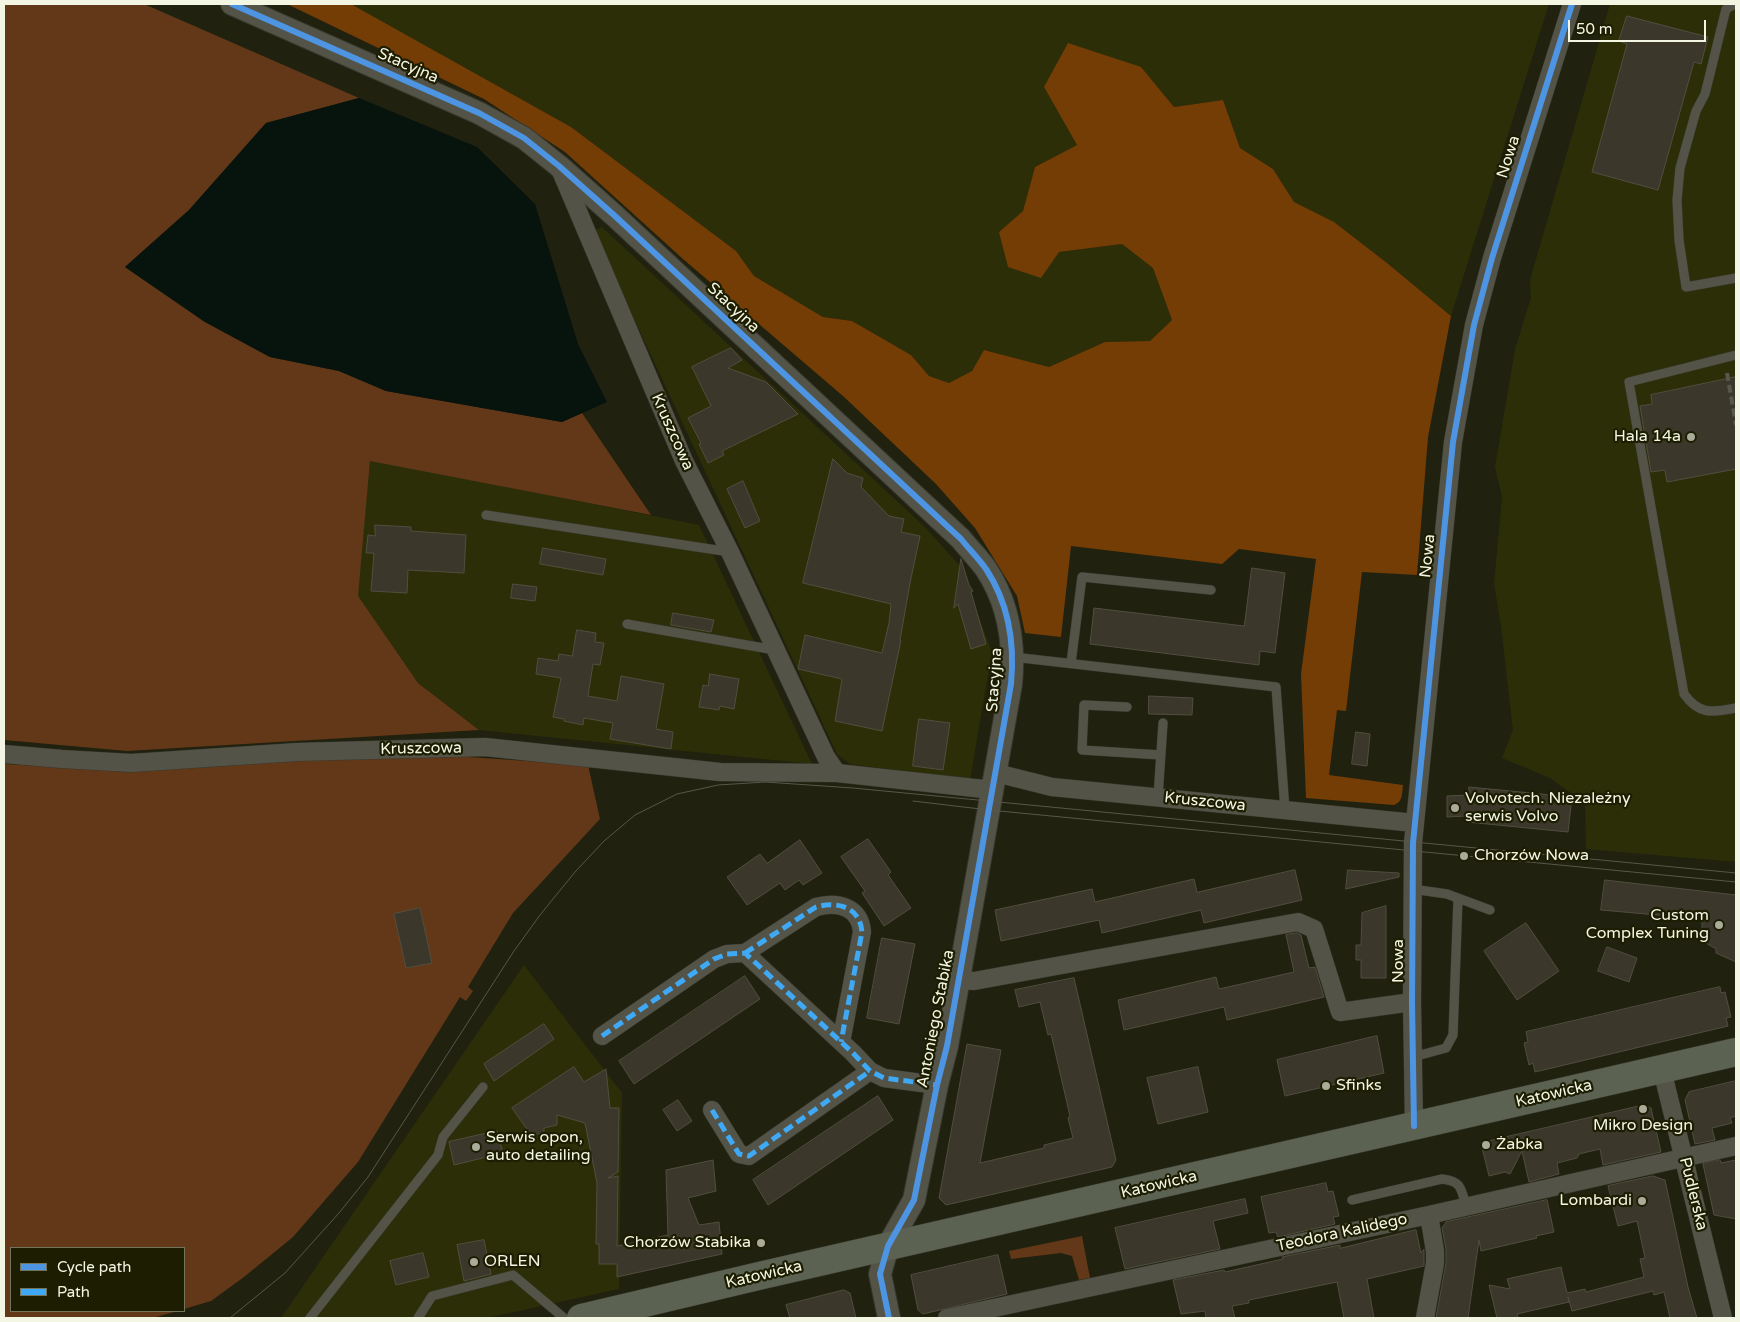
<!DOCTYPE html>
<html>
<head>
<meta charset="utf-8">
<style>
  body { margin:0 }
  #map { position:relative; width:1740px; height:1322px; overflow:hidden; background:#20210f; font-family:"Varela Round",sans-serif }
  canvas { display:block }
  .frame { position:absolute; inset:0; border:5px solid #f4f6e4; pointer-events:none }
  .legend { position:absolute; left:10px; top:1247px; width:175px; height:65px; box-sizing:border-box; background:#1d1e01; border:1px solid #73745c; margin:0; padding:6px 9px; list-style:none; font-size:15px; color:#f4f6e4 }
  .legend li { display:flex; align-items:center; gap:10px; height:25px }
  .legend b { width:25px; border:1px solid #73745c }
  .scale { position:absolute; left:1568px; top:20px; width:138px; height:22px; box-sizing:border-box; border:2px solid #f4f6e4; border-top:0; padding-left:6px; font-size:15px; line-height:18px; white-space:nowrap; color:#f4f6e4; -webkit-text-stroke:4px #1d1e01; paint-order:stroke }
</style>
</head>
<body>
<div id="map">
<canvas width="1740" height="1322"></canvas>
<div class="frame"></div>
<ul class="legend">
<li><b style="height:6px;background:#4d94e3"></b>Cycle path</li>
<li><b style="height:6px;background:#3fa9f5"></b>Path</li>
</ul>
<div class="scale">50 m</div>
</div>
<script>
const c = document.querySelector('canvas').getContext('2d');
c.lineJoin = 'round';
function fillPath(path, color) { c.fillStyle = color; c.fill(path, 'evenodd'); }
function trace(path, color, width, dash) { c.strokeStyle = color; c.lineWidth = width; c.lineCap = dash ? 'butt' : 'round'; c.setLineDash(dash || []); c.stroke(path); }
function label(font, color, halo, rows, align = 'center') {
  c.font = font + ' "Varela Round",sans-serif'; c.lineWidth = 4.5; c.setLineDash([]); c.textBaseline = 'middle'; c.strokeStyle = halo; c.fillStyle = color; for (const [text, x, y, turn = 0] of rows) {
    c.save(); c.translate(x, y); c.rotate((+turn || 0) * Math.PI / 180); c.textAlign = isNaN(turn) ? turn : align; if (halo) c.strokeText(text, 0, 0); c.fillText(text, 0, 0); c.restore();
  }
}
const built = new Path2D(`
  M351 4H1549L1451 316 1387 263 1334 222 1294 202 1273 169 1240 148 1223 100 1174 107 1141 67 1044 87 1077 145 1035 167 1023 211 999 232 1059 252 1122 244 1153 268 1172 320 1150 341 1105 342 1049 367 984 350 972 371 949 383 929 376 911 355 852 321 823 317 754 276 736 251 571 127Z
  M1610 4H1736V862L1586 849 1585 803 1550 778 1502 758 1513 730 1501 626 1494 584 1502 497 1495 467 1515 349 1531 298 1530 280Z
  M602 227 926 528 959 565 992 652 970 780 850 764 837 754 593 231Z
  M370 460 699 525 812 764 479 730 418 683 357 596Z
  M524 965 622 1093 619 1289 487 1318H281Z`);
const green = new Path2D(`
  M4 4H144L359 98 266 123 189 210 125 267 205 322 270 357 339 371 386 391 562 422 582 413 651 515 370 461 358 596 418 683 479 730 127 751 4 740Z
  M393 752 588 765 600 819 513 913 468 987 473 991 466 1001 460 997 358 1162 293 1237 244 1277 211 1301 184 1309V1248H11V1311H178L152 1318H4V764L122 770Z
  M1082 1236 1090 1278 1079 1280 1072 1256 1061 1253 1011 1259 1009 1251Z`);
const forest = new Path2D(`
  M287 4H351L571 127 736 251 754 276 823 317 852 321 911 355 929 376 949 383 972 371 984 350 1049 367 1105 342 1150 341 1172 320 1153 268 1122 244 1059 252 1041 278 1008 267 999 232 1023 211 1035 167 1077 145 1044 87 1068 43 1141 67 1174 107 1223 100 1240 148 1273 169 1294 202 1334 222 1387 263 1451 316 1428 437 1417 575 1362 572 1346 711 1337 710 1329 775 1403 785C1402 793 1403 802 1394 805L1306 798 1301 674 1316 559 1239 549 1222 564 1071 546 1061 637 1025 633 1017 596 975 528 936 484 843 396 683 259 565 152 484 99Z`);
const water = new Path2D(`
  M359 98 477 147 535 204 578 344 607 402 562 422 386 391 339 371 270 357 205 322 125 267 189 210 266 123Z`);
const building = new Path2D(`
  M1627 16 1708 37 1701 64 1694 62 1658 190 1592 172 1627 44 1619 41Z
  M731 348 742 360 728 368 766 382 798 414 722 451 724 455 708 463 699 444 701 443 688 418 711 406 692 367Z
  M1736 377V469L1667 482 1665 470 1651 472 1640 406 1652 404 1651 395Z
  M833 459 847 473 863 478 861 487 889 516 904 519 901 532 920 536 910 583 900 640H901L882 731 835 721 842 679 798 669 805 635 882 653 889 623 891 604 803 583Z
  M743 481 760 521 745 528 727 489Z
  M375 525 411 527V531L466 535 464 573 408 570 407 593 371 591 374 553H366L368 535 375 536Z
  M543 548 606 559 603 575 540 564Z
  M961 559 969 585 973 591 971 592 986 644 971 649 958 604 954 608Z
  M1252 568 1285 573 1275 653 1260 651 1259 665 1090 644 1094 608 1244 626Z
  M513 584 537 587 535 601 511 598Z
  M673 613 714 620 711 632 671 625Z
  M577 630 596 633 595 642 604 643 600 665 593 664 588 696 617 701 621 676 664 684 656 729 673 732 671 749 610 739 613 723 584 718 583 725 564 721V719L553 717 561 678 536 674 538 658 558 661 559 654 572 656Z
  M710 674 739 679 734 709 720 706 719 710 699 707 703 685 708 686Z
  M1149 696 1193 698 1192 715 1149 714Z
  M919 719 950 723 943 770 913 766Z
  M1356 732 1370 734 1367 766 1352 764Z
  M1469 787 1572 797 1568 832 1467 822V816L1447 817V796L1469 795Z
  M868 839 891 872 888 875 911 908 884 926 862 893 865 891 841 857Z
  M800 840 822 873 803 885 799 880 785 890 780 883 747 905 727 877 760 854 767 863Z
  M1295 870 1302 900 1204 923 1201 910 1102 933 1099 920 1001 941 995 910 1092 889 1095 902 1194 879 1197 892Z
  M1348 870 1399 873V877L1346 889Z
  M1605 880 1736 895V962L1716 953V949L1706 943 1702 931V919L1601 910Z
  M1386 906V978H1361V960H1356V945H1361L1362 913Z
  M420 908 432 963 406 968 394 914Z
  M1526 923 1559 971 1517 1000 1484 951Z
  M1297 933 1301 935 1309 968 1315 967 1324 997 1227 1020 1224 1007 1124 1030 1118 1000 1216 977 1219 989 1294 972 1286 935Z
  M882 938 915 944 899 1024 867 1018Z
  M1607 947 1637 958 1629 982 1598 971Z
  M745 976 760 999 634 1084 619 1061Z
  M1074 978 1116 1160 1112 1167 946 1205 939 1198 967 1044 1001 1050 980 1163 1044 1148V1145L1073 1138 1068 1118 1070 1116 1051 1034 1048 1035 1040 1002 1019 1007 1015 990Z
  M1720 987 1721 993 1725 992 1731 1017 1726 1018 1728 1026 1535 1072 1533 1063 1529 1065 1524 1043 1528 1042 1526 1032Z
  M544 1024 554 1039 494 1081 484 1064Z
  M1377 1036 1384 1073 1285 1096 1277 1060Z
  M574 1067 584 1082 606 1069 610 1108H619L618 1172 608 1178 618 1176 617 1246 668 1235 666 1170 713 1160 716 1191 688 1198 699 1225 719 1222 722 1254 617 1277V1264H599V1244H596L597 1183 585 1123 557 1115V1125L544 1128V1133L531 1135 512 1108Z
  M1198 1067 1208 1112 1158 1124 1147 1078Z
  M1736 1081V1116L1730 1118 1732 1123 1712 1128 1715 1140 1695 1144 1685 1100 1689 1092Z
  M878 1096 893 1120 768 1205 753 1180Z
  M678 1100 692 1121 677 1131 663 1110Z
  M1644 1105 1651 1108 1661 1152 1603 1165 1600 1149 1579 1154 1577 1158 1557 1163 1559 1174 1529 1182 1522 1151 1510 1174 1505 1172 1489 1176 1481 1143Z
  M497 1131 503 1153 454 1165 449 1142Z
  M1720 1160 1721 1163 1736 1160V1219L1714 1215 1703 1164Z
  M1653 1176 1665 1180 1688 1287 1697 1318H1670L1664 1292 1654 1295 1653 1291 1572 1311 1568 1297 1569 1302 1517 1314 1518 1318H1497L1489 1285 1510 1289 1507 1279 1561 1267 1567 1293 1585 1289 1586 1292 1644 1277 1640 1259 1645 1258 1637 1221 1618 1226 1608 1186Z
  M1326 1183 1328 1192 1333 1191 1339 1216 1333 1217 1335 1224 1278 1237 1276 1232 1269 1233 1261 1197Z
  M1245 1199 1248 1213 1213 1221 1220 1249 1125 1269 1115 1228Z
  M1547 1200 1554 1232 1536 1236 1537 1238 1481 1251 1479 1240 1468 1318H1436L1446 1263V1249L1442 1228 1446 1222Z
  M1416 1230 1421 1253 1424 1249V1266L1367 1279 1374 1318H1344L1337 1282 1249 1300V1303L1232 1306 1235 1318H1206L1205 1311 1181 1314 1173 1280 1224 1270 1225 1272 1283 1259 1282 1257 1340 1245V1248Z
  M484 1240 491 1274 464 1281 457 1245Z
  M423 1253 429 1277 396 1285 390 1261Z
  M998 1255 1007 1294 923 1314 918 1310 911 1275Z
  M844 1290 850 1293 856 1318H790L786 1305Z`);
const service = new Path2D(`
  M1735 4 1726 9 1705 94 1696 111 1680 168 1677 200 1679 240 1686 287 1736 278
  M1736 355 1629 382 1684 694C1700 716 1713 712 1736 708
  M486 515 730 552
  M627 624 775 650
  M1013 657 1276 687 1285 810
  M1071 663 1082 577 1211 590
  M1127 707 1084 705 1082 750 1161 755
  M1158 797 1163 723
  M1412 889 1447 894 1490 910
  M1413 1057 1446 1048 1453 1035 1458 899
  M1352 1200 1442 1179C1462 1181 1461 1189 1466 1206
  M310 1318 438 1155 443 1137 483 1087
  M418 1318 432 1296 513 1275 564 1318`);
const minor = new Path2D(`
  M560 169 684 461 730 552 826 757 837 773 993 790
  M4 754 62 759 131 763 297 752 485 747 720 772 837 773
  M996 773 1052 787 1415 823
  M745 953 816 907C838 901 860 907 862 932L841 1042
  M958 980 974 981 1298 922 1314 929 1340 1012 1412 1002
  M602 1036 714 959 727 954 745 953 853 1053 870 1071 884 1078 937 1085
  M1662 1070 1723 1318
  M712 1110 739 1154 749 1156 870 1071
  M1414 1126 1412 1002 1413 843 1453 442 1474 325 1492 258 1572 4
  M947 1318 1429 1215 1736 1146
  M1425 1318 1435 1263V1251L1429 1215`);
const tertiary = new Path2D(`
  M232 4 479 113 524 138 559 166 615 216 961 539C969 549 979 559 986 569 1009 604 1015 643 1011 684L947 1046 937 1085 914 1200 888 1246 880 1274 889 1318`);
const primary = new Path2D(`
  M581 1318 763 1275 1736 1052`);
const tram = new Path2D(`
  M913 801 989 810 1736 882
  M230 1318 285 1273 339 1213 368 1177 514 951 540 915 575 872 604 841 635 815 677 794 718 785 765 782 853 788 1736 873`);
const rail = new Path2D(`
  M1727 373 1736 425`);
const quiet = new Path2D(`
  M745 953 816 907C838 901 860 907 862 932L841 1042
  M602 1036 714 959 727 954 745 953 853 1053 870 1071 884 1078 937 1085
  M712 1110 739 1154 749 1156 870 1071`);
const cycleway = new Path2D(`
  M232 4 479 113 524 138 559 166 615 216 961 539C969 549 979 559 986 569 1009 604 1015 643 1011 684L947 1046 937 1085 914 1200 888 1246 880 1274 889 1318
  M1414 1126 1412 1002 1413 843 1453 442 1474 325 1492 258 1572 4`);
const markers = [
  [1691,437,5,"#aaab99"],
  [1455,808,5,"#aaab99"],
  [1464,856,5,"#aaab99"],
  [1719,925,5,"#aaab99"],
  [1326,1086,5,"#aaab99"],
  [1643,1109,5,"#aaab99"],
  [1486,1145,5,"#aaab99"],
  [476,1147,5,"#aaab99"],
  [1642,1201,5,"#aaab99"],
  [761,1243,5,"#aaab99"],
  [474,1262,5,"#aaab99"]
];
const streetNames = [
  ["Stacyjna",408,66,24],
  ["Nowa",1509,157,-73],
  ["Stacyjna",733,308,43],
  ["Kruszcowa",672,432,66],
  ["Nowa",1428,556,-84],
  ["Stacyjna",995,680,-86],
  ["Kruszcowa",421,749,-1],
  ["Kruszcowa",1205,802,6],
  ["Nowa",1399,961,-90],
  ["Antoniego Stabika",936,1019,-79],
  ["Katowicka",1554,1094,-13],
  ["Katowicka",1159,1185,-13],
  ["Pudlerska",1693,1194,76],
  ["Teodora Kalidego",1342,1233,-12],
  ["Katowicka",764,1275,-13]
];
const poiNames = [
  ["Hala 14a",1681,437,"right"],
  ["Volvotech. Niezależny",1465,799],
  ["serwis Volvo",1465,817],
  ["Chorzów Nowa",1474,856],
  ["Custom",1709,916,"right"],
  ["Complex Tuning",1709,934,"right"],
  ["Sfinks",1336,1086],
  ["Mikro Design",1643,1126,"center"],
  ["Serwis opon,",486,1138],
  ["auto detailing",486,1156],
  ["Żabka",1496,1145],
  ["Lombardi",1632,1201,"right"],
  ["Chorzów Stabika",751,1243,"right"],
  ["ORLEN",484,1262]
];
fillPath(built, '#2c2e08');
fillPath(green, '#623818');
fillPath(forest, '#743d06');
fillPath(water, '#07130d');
fillPath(building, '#3b382b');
trace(building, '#514e40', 1);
trace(service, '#38392d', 10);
trace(minor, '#38392d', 19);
trace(tertiary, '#38392d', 24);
trace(primary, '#38392d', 29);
trace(service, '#535447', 9);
trace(minor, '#535447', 18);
trace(tertiary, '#535447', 22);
trace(primary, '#5c6252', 28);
trace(tram, '#57584b', 1);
trace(rail, '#57584b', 4, [8, 4]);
trace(quiet, '#3fa9f5', 5, [10, 5]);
trace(cycleway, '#4d94e3', 6);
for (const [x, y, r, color] of markers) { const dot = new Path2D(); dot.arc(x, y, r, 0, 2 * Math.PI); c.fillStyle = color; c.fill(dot); trace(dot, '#1d1e01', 2); }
label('16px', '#f4f6e4', '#1d1e01', streetNames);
label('16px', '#f4f6e4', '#1d1e01', poiNames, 'left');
</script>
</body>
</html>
